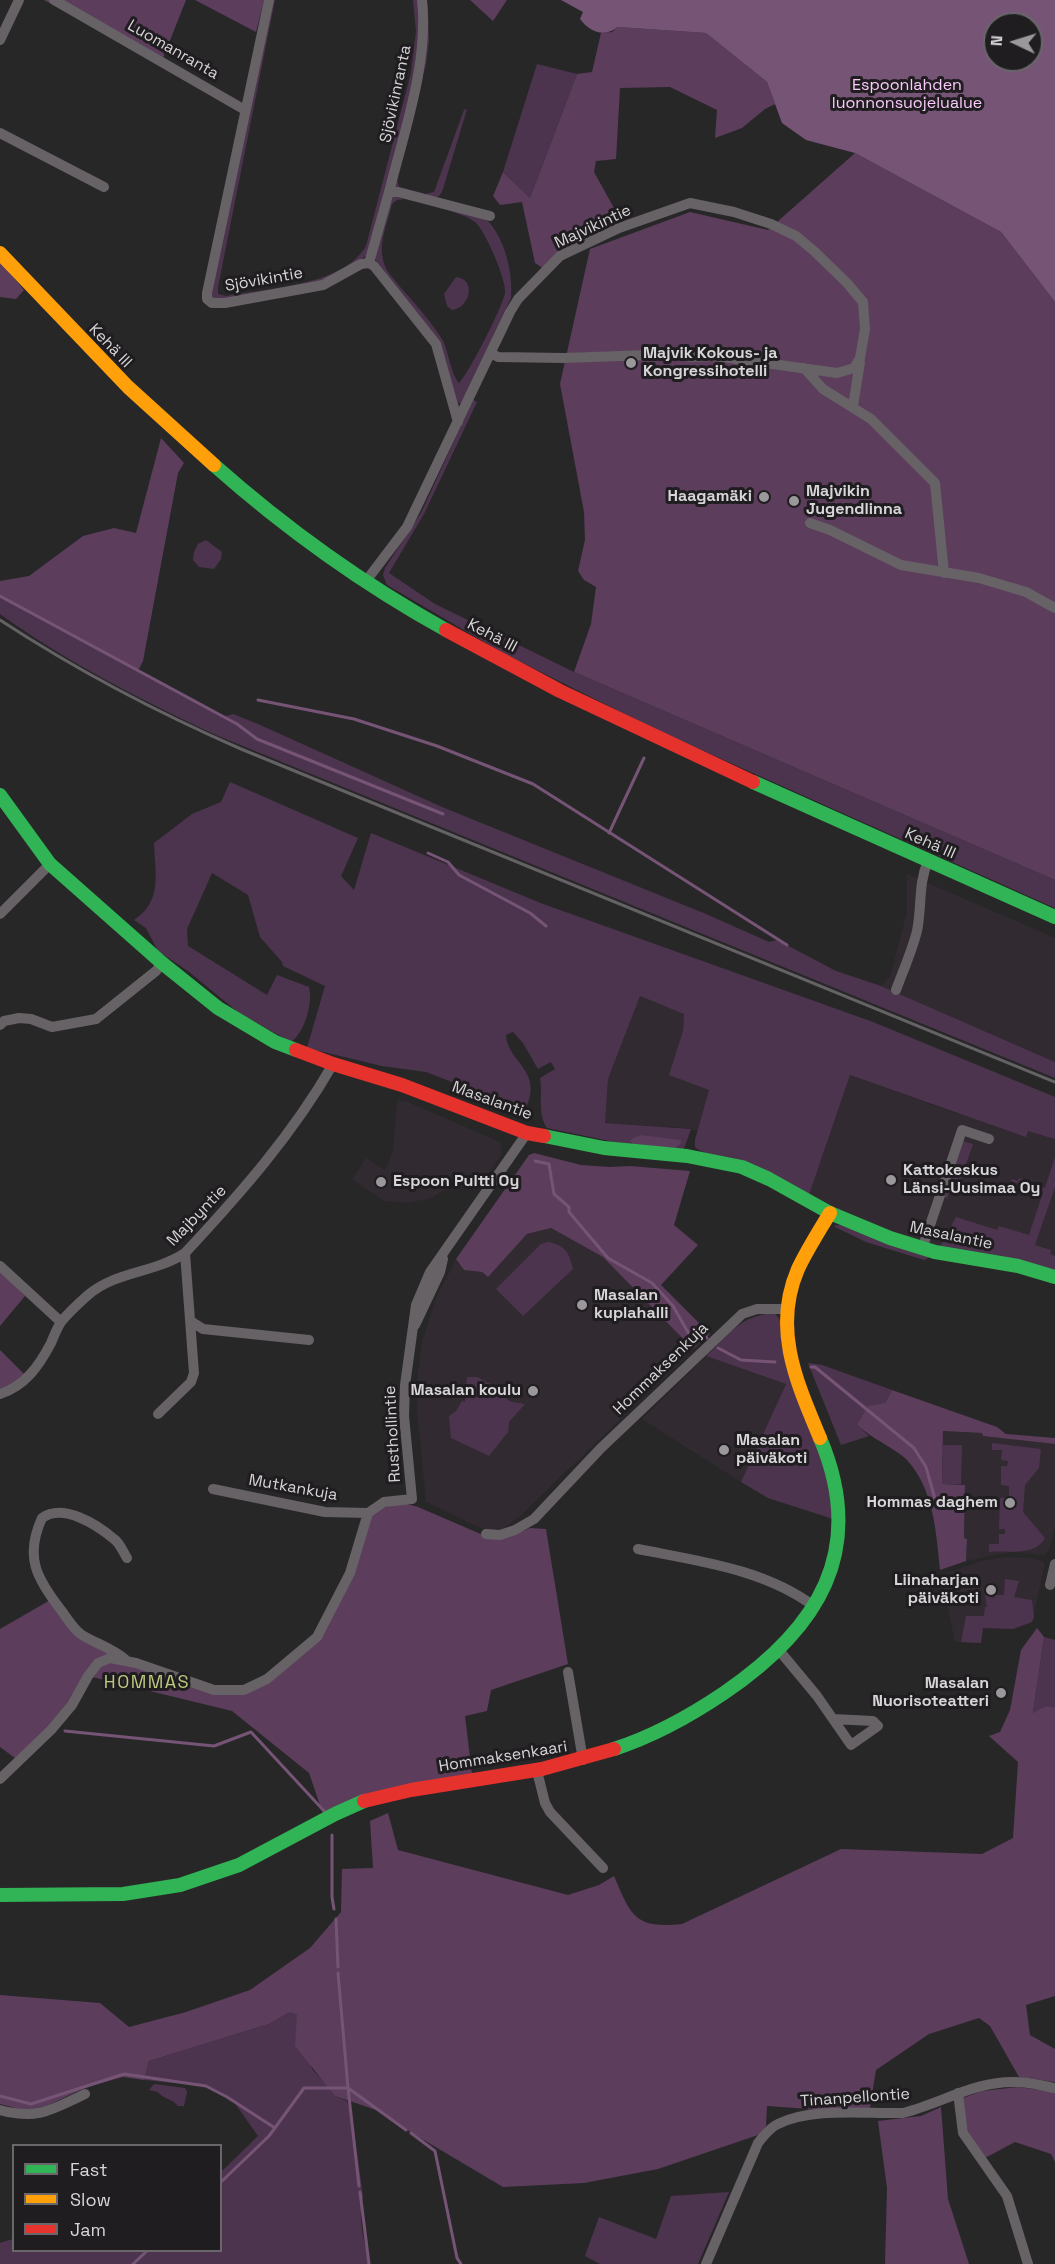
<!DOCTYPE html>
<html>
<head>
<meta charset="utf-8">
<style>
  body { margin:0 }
  #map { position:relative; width:1055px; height:2264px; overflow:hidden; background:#282728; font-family:"Space Grotesk",sans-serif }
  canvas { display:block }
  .legend { position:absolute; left:12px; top:2144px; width:210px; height:108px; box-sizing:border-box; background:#201d20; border:2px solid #696769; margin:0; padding:8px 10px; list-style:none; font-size:18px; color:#d7d5d7 }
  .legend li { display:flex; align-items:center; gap:12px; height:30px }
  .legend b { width:30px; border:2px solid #696769 }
  .north { position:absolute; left:983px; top:12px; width:60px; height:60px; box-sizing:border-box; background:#201d20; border:2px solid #696769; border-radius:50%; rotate:274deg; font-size:16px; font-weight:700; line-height:24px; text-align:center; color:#d7d5d7 }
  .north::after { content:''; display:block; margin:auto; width:21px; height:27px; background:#9a989a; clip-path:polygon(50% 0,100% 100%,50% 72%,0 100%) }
</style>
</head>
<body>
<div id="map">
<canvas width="1055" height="2264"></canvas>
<ul class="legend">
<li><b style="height:8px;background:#30b455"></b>Fast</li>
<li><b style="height:8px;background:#ff9f0a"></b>Slow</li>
<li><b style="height:8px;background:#e5322d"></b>Jam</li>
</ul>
<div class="north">N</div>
</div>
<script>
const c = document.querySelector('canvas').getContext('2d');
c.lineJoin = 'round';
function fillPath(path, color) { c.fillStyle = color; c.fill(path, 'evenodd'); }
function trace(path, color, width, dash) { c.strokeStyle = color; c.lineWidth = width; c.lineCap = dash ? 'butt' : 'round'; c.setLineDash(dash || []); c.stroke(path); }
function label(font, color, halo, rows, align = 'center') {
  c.font = font + ' "Space Grotesk",sans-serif'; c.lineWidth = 6; c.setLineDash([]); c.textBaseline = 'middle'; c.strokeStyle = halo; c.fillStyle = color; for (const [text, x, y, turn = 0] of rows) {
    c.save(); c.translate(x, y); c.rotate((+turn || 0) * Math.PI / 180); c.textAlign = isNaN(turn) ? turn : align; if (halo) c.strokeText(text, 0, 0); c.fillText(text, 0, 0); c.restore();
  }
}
const built = new Path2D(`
  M907 874 1055 938V1062L881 986 890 977 907 912Z
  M640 996 685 1014 683 1031 709 1090 698 1131 687 1128 605 1123 608 1079Z
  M850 1075 958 1114H1055V1271L940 1247 854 1220 809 1195Z
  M397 1100 408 1102 500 1142 502 1153 479 1188 465 1178 458 1180 432 1198 407 1203 384 1201 352 1179 366 1158 385 1170 393 1151Z
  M551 1228 603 1257 693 1349 519 1517 503 1529 487 1531 426 1502 417 1409 418 1372 422 1342 437 1296 456 1259 464 1270 482 1272 488 1277 527 1234Z
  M706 1356 786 1384 741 1482 642 1419Z
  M943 1431 983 1433V1436L1055 1444V1526L1049 1550 1045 1555 1011 1552 966 1561 967 1539 964 1538 965 1485 942 1484Z
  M1005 1557 1031 1558 1042 1561 1045 1564 1032 1622 1013 1629 983 1628 981 1643 955 1642 941 1575 982 1561Z`);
const green = new Path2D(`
  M270 0H275L218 287V294L226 296C268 288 343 286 366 246L411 73 416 31 413 0H419L421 32 413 81 370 251 366 256 323 281 220 301 212 298 211 289Z
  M427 0 429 41 426 64 397 179 399 187 425 194 434 192 464 110 467 109 443 189 440 195 436 198 392 191Z
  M537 64 577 74 530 198 503 172Z
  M393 196 486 219C505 238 513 272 511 298L461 403H458L439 343 375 259ZM405 199C422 204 463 212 475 222 485 230 507 281 505 293 503 306 468 375 459 383 451 375 449 352 442 339 427 315 405 294 388 272 375 249 386 229 392 204L397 200Z
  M456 277C477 279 470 308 452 310L447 306 444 294Z
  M473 400 477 402 424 514 389 573 435 604 574 672 1055 880V908L659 731 505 654 387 585 383 575 385 568 421 513Z
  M206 540 222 552 221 559 214 569 199 567 193 560 194 552 198 544Z
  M0 596 223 717 233 714 258 724 442 807 706 914 769 942 777 940 836 971 881 986 1055 1062V1078L216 735C141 700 67 662 0 614Z
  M230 782 358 838 341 876 354 890 371 833 543 904 873 1022 1055 1097V1139L1028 1131 1026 1137 850 1075 809 1195C785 1182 761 1167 736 1159 724 1155 704 1156 695 1147V1140L709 1090 669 1075 683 1031 684 1014 640 996 608 1079 605 1123 691 1129 685 1146 683 1149 634 1146 547 1128C537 1113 543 1096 540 1078L555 1069 551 1062 538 1069 523 1043 513 1032 506 1035C507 1062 545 1071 525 1110L426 1072 382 1066 307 1048 325 986 283 966 282 962 260 937 248 895 212 873 187 929 188 946 267 995 277 975 309 987C313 1003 305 1032 291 1042L239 1013 188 971 158 951 146 928 134 920C163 901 155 873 154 843L192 814 221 802Z
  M962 1141 973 1144 960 1182 967 1184 964 1192 952 1185 947 1199 945 1197Z
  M1055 1157V1187L1035 1245 1051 1250 1050 1254 1055 1256V1271L940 1247 956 1217 997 1230 999 1226 1029 1235 1043 1192 1011 1181 1012 1179 1018 1181 1019 1178 1045 1188Z
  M840 1225 928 1255V1258L924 1260 866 1242 833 1226Z
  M548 1242C565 1245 569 1252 573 1269L523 1316 496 1289 541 1244Z
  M774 1313 779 1318 833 1493V1519L768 1498 741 1482 786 1384 706 1356C730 1334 739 1316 774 1313Z
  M808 1363 822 1365 892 1390 885 1403 857 1425 869 1436 841 1445Z
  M467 1377H477L502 1390C505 1403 514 1402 525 1404L509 1422 508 1432 489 1456 451 1438 449 1416 456 1411 462 1401 465 1402Z
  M992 1443 1041 1449 1039 1468 1025 1485 1023 1512 1045 1538C1035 1557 1008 1550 989 1552V1544H999V1534H1005V1529H999L1000 1498H1009V1486L1001 1485V1466H1007L1008 1461 1001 1460 1002 1450H992Z
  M943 1445H962L961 1484H942Z
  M1005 1579 1019 1581 1014 1597 1032 1600 1034 1617 1032 1622 1013 1629 983 1628 981 1643 961 1642 966 1616H984L985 1607H987L985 1595 994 1598 995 1595H1004Z
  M1044 1637 1055 1640V1707L1046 1706 1033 1714Z
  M290 2012 297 2015 312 2069 328 2086 335 2096 347 2101 352 2116 363 2196C357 2222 365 2240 369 2264H0V2243L13 2239 14 2250H220L221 2172 258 2136 234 2102 206 2086 144 2080 149 2061 269 2024Z
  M154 2084 185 2088 187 2092 184 2106H178C172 2098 163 2099 158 2092L149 2090Z
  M729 2192 698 2264H600L585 2256 599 2217 656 2239 671 2196Z`);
const forest = new Path2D(`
  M44 0H186L161 63Z
  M195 0H264L256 32Z
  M470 0H507L493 21Z
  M618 27 706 33 767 82 775 104 765 109 742 128 715 138 717 110 670 87 620 88 616 159 596 161 594 172 614 208 610 232 546 270 535 263 522 202 500 205 493 196 503 172 530 198 577 74 592 72 601 33 612 32Z
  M855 153 1001 232 1055 302V880L574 672 591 624 596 587 584 580 578 571 585 540 584 512 560 384 590 249 690 212 768 230Z
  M0 261 24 290 16 299 0 297Z
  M161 438 184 463 178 473 143 661 138 671 0 596V581L29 576 83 536 114 528 136 533Z
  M640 1135 681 1140V1143L675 1148 634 1146 630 1140Z
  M534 1153 581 1165 610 1167 630 1166 690 1171 674 1225 698 1245 661 1285 710 1334 693 1349 603 1257 551 1228 527 1234 488 1277 482 1272 464 1270 456 1259 529 1155Z
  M0 1270 25 1296 0 1326Z
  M0 1350 24 1374 11 1386 0 1390Z
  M892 1390 997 1427 1006 1434 1055 1438V1444L983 1436 982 1433 943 1431 942 1484 965 1485 964 1538 967 1539 966 1561 940 1570C936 1531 934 1490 907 1460 896 1449 871 1438 857 1425L868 1406 885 1403Z
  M400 1502 418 1507 490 1538 509 1537 530 1528 546 1529 568 1664 491 1690 487 1711 465 1716 472 1774 323 1814 309 1773 232 1711 88 1676 72 1705 19 1761 0 1747V1629L52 1599 80 1634 126 1661 214 1690H244L317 1637 350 1573 368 1513Z
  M1037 1628 1044 1637 1033 1713 1046 1706 1055 1707V1996L1026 2005 1030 2035 1055 2049V2082L1019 2077 990 2026 979 2018 929 2034 876 2070 869 2113 767 2106 766 2126 761 2134 658 2169 584 2183 503 2187 412 2133 379 2111 335 2096 295 2046 297 2015 290 2012 269 2024 149 2061 144 2080 123 2077 87 2087 44 2107 23 2110 0 2104V1995L100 2003 129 2027 186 2012 250 1990 310 1948 341 1912 342 1869 373 1868 370 1821 388 1813 398 1850 568 1895 599 1885 614 1876C631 1916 635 1929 682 1924L841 1849 982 1854 1013 1838 1018 1762 989 1736 1000 1732 1010 1710 1021 1650Z
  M1018 2087 1055 2092V2162L1051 2154 1015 2142 985 2158 968 2132 963 2098 982 2091Z
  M941 2107 948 2199 969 2264H885L887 2188 878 2121 921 2116Z`);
const water = new Path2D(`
  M561 0H1055V302L1001 232 855 153 806 140 782 123 767 82 706 33 618 27C604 38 590 32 580 19L583 12ZM995 24H1031V60H995Z`);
const stream = new Path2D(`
  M0 596 237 724 257 739 443 814
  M258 700 354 719 437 746 533 784 787 945
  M609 833 644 758
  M428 853 448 862 459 875 530 913 546 926
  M535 1161 549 1164 554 1194 569 1207V1212L608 1258 652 1283 673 1306 689 1334H703L707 1338
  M718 1348 741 1360 775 1362
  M811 1367H815L914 1448 926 1467 935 1499
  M65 1731 214 1746 251 1732 325 1812
  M332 1835V1897L334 1909
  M336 1919 338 1967
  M338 1973 348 2088 359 2186
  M0 2096 31 2104 124 2074 206 2086 227 2097 275 2128
  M411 2133 435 2151 457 2258 461 2264
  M220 2183 269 2136 304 2088H348L406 2130
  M360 2192 369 2264
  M133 2264 148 2250`);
const street = new Path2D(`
  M54 0 245 110
  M269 0 207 293V299L212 303H225L323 285 361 264 369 263 374 266 436 344 458 422
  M0 40 19 0
  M0 133 104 187
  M389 192C404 132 429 62 422 0
  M369 263 389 192H398L490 216
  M804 368 823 389 871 419 935 483 944 573
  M853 406 860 362
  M810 523 830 530 901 565 979 578 1026 592 1055 608
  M366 581 407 527 510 312 518 299 560 256 619 228 690 203 734 212 771 224 796 236 814 251 847 283 863 302 865 329 860 358 854 368 837 373 715 356 691 357 677 354 564 358 498 357 491 353
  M0 914 50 864
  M896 990C903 971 912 951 917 931 922 907 918 884 928 861
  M0 1025 4 1021 19 1018 31 1019 52 1027 96 1019 156 971 162 963
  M922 1249 962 1130 989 1139
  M0 1266 61 1322
  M192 1322 203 1329 309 1340
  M415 1325 440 1272 443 1259
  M0 1394C25 1386 39 1366 51 1343 54 1336 57 1328 61 1322 68 1313 79 1303 88 1295 116 1271 155 1273 185 1253 240 1194 293 1134 333 1064
  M158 1414 191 1382 194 1373 185 1253
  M213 1489 325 1512 368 1513
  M486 1534 500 1535 515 1530 534 1519 602 1447 742 1314 757 1309H786
  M638 1549C698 1561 765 1569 815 1607
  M1050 1585 1055 1564
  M778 1649 817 1696 851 1745 878 1726 873 1721 833 1719
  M126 1660C112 1648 97 1644 82 1635 74 1630 67 1618 61 1610 37 1579 24 1557 42 1518 63 1503 96 1524 114 1539 120 1543 123 1552 127 1558
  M568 1672 583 1760
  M537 1771 545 1803 550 1812 603 1868
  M0 1779 51 1730 72 1705 88 1676 98 1663 110 1658 136 1663 214 1690H244L267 1679 317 1637 350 1573 368 1513 384 1502 412 1499 404 1416 405 1385 416 1305 430 1272 527 1133
  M958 2093 963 2133 1007 2196 1028 2264
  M0 2110C38 2120 51 2110 85 2094
  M706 2264 758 2143C764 2136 769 2128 778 2124 812 2107 865 2114 903 2113 942 2103 977 2080 1017 2082 1030 2082 1043 2086 1055 2088`);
const fast = new Path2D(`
  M214 465C285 528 363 584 446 630
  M753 782 1055 917
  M0 795 50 864 162 963 218 1008 275 1042 296 1050
  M544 1136 604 1148 687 1156 742 1167 769 1179 830 1213 890 1238 935 1252 1018 1266 1055 1277
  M614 1749C654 1736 690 1716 724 1693 818 1629 868 1551 820 1438
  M0 1895 123 1894 180 1885 239 1865 335 1814 364 1801`);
const slow = new Path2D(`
  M0 253 128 387 214 465
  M820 1438C797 1383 772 1329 798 1269 807 1250 819 1231 830 1213`);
const jam = new Path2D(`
  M446 630 560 691 753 782
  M296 1050 333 1064 402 1085 527 1133 544 1136
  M364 1801 411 1790 542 1769 614 1749`);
const rail = new Path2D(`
  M0 620C78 671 156 712 241 749L1055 1082`);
const markers = [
  [631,363,6,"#9a989a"],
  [764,497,6,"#9a989a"],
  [794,501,6,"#9a989a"],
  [891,1180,6,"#9a989a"],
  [381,1182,6,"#9a989a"],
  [582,1305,6,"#9a989a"],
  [533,1391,6,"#9a989a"],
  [724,1450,6,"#9a989a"],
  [1010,1503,6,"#9a989a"],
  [991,1590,6,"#9a989a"],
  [1001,1693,6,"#9a989a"]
];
const streetNames = [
  ["Luomanranta",173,50,30],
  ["Sjövikinranta",396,94,-78],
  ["Majvikintie",593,227,-25],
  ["Sjövikintie",264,280,-10],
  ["Kehä III",110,346,46],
  ["Kehä III",492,636,28],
  ["Kehä III",930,844,24],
  ["Masalantie",492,1101,20],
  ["Majbyntie",197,1216,-46],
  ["Masalantie",951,1236,12],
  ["Hommaksenkuja",661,1369,-44],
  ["Rusthollintie",393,1434,-93],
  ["Mutkankuja",293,1488,10],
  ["Hommaksenkaari",503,1757,-9],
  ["Tinanpellontie",855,2098,-4]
];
const parkNames = [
  ["Espoonlahden",907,86],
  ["luonnonsuojelualue",907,104]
];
const poiNames = [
  ["Majvik Kokous- ja",643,354],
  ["Kongressihotelli",643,372],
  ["Majvikin",806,492],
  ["Jugendlinna",806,510],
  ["Haagamäki",752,497,"right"],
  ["Kattokeskus",903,1171],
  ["Länsi-Uusimaa Oy",903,1189],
  ["Espoon Pultti Oy",393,1182],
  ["Masalan",594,1296],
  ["kuplahalli",594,1314],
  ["Masalan koulu",521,1391,"right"],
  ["Masalan",736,1441],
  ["päiväkoti",736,1459],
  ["Hommas daghem",998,1503,"right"],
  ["Liinaharjan",979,1581,"right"],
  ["päiväkoti",979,1599,"right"],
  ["Masalan",989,1684,"right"],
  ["Nuorisoteatteri",989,1702,"right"]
];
const neighbourhoodNames = [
  ["HOMMAS",147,1683]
];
fillPath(built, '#312a31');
fillPath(green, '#4d344e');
fillPath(forest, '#5c3d5c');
fillPath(water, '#765476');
trace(stream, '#765476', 3);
trace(street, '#666266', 10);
trace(fast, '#30b455', 14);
trace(slow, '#ff9f0a', 14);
trace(jam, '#e5322d', 14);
trace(rail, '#646264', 3);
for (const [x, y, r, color] of markers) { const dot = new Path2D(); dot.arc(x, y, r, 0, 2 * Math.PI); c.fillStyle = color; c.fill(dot); trace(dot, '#201d20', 2); }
label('16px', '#d7d5d7', '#201d20', streetNames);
label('16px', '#facafa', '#201d20', parkNames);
label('bold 16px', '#d7d5d7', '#201d20', poiNames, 'left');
c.letterSpacing = '1.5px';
label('18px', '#bdc97d', '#201d20', neighbourhoodNames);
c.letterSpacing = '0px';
</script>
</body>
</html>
